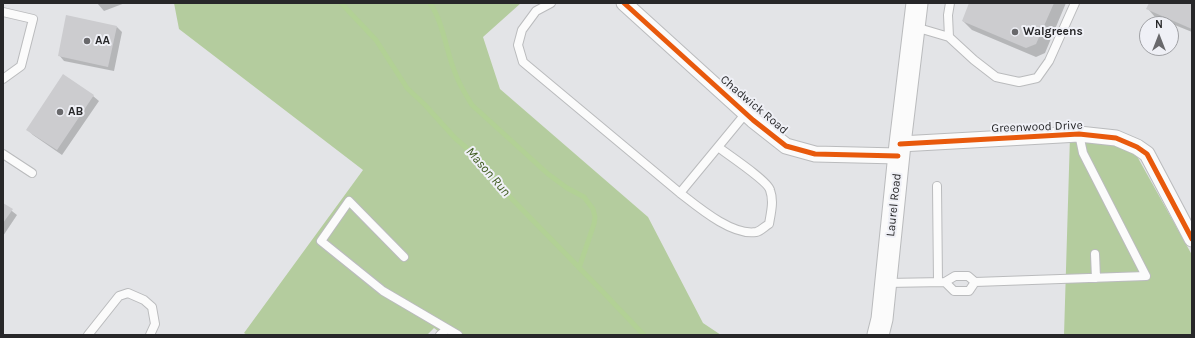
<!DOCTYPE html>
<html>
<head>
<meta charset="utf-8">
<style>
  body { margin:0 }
  #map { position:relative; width:1195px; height:338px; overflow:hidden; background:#e3e4e7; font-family:Karla,sans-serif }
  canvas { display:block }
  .frame { position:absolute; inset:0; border:4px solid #272729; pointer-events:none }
  .north { position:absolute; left:1139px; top:16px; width:40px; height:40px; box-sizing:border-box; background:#eff0f6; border:1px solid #9fa0a4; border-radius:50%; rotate:0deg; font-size:11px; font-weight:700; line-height:16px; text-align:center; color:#272729 }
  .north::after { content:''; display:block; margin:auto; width:14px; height:18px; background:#69696c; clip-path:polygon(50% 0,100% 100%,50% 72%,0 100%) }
</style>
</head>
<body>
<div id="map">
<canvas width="1195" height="338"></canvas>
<div class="frame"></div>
<div class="north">N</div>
</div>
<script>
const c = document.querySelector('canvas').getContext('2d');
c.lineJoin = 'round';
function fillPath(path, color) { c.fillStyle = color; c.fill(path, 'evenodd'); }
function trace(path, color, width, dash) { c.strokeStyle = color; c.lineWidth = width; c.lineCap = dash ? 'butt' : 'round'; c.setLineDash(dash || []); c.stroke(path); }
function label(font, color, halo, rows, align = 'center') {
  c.font = font + ' Karla,sans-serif'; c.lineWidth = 4; c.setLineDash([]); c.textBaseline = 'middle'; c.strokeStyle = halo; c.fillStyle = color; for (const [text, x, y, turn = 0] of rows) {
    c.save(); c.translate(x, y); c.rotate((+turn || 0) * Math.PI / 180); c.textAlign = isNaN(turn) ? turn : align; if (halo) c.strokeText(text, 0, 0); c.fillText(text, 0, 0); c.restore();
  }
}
const forest = new Path2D(`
  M174 3H521L483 37 500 89 648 217 703 323 721 335H443L434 328 427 335H247L244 333 363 170 179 29Z
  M1070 136 1133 149 1192 255V335H1064Z`);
const shadow = new Path2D(`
  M97 3H125L104 11Z
  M970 3H1066L1045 53 1036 57 972 30 963 21Z
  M1150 3H1192V32L1155 17 1148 9Z
  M117 27 122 32 114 71 64 61 59 55Z
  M93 96 99 101 62 155 33 135 27 129Z
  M3 204 17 215 3 236Z`);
const stream = new Path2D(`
  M341 3 376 40 407 88 425 105 455 138 484 163 504 191 600 289 644 335
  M430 3C444 24 446 52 456 75 460 86 466 95 472 105L548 174 567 188 584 197 593 209 595 217 594 224 579 268`);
const building = new Path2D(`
  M969 3H1054L1036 44 1026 48 962 21Z
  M1149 3H1192V29L1146 9Z
  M66 15 117 26 108 67 58 56Z
  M63 74 94 95 57 150 26 130Z
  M3 203 13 209 3 223Z`);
const service = new Path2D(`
  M551 3 536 11 522 30 518 45 523 62 680 193 746 113
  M3 12 33 19 21 66 3 79
  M915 27 949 37 974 60 996 77 1019 82 1037 78 1049 61 1075 3
  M949 37 948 15 950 3
  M3 154 32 173
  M937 186 938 282
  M680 193C698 207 732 236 756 232 761 231 765 226 769 224 771 212 774 201 770 190 768 181 727 154 718 147
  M1095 254 1096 278
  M404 257 349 201 321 241 383 291 458 335
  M945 282 954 291H969L975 282
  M886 283 945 282 955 276H968L975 282 1146 276 1083 153 1079 134
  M88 335 119 296 128 293 144 300 152 307 155 324 150 335
  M440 335 447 329`);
const minor = new Path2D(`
  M624 3 753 120 786 146 815 154 898 156
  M900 144 1079 134 1116 138 1137 147 1147 154 1192 239`);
const secondary = new Path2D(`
  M878 335 882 319 900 144 917 3`);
const cycleway = new Path2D(`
  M624 3 753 120 786 146 815 154 898 156
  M900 144 1079 134 1116 138 1137 147 1147 154 1192 239`);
const markers = [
  [1015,32,4,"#69696c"],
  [87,41,4,"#69696c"],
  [60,112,4,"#69696c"]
];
const poiNames = [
  ["Walgreens",1023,32],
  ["AA",95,41],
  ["AB",68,112]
];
const streetNames = [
  ["Chadwick Road",754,105,40],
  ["Greenwood Drive",1037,127,-2],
  ["Laurel Road",894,205,-84]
];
const waterNames = [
  ["Mason Run",488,172,49]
];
fillPath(forest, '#b4cc9e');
fillPath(shadow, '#0003');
trace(stream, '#b2d195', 5);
fillPath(building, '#cccccf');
trace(service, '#babbbd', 10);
trace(minor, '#babbbd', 17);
trace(secondary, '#babbbd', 23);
trace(service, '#fbfbfb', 8);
trace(minor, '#fbfbfb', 15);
trace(secondary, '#fbfbfb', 21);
trace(cycleway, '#e8590c', 5);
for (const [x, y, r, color] of markers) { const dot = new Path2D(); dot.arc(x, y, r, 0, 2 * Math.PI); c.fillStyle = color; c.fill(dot); trace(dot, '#eff0f6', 1.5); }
label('bold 12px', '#272729', '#eff0f6', poiNames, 'left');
label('12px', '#272729', '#eff0f6', streetNames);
label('italic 13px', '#425e23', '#eff0f6', waterNames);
</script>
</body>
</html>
